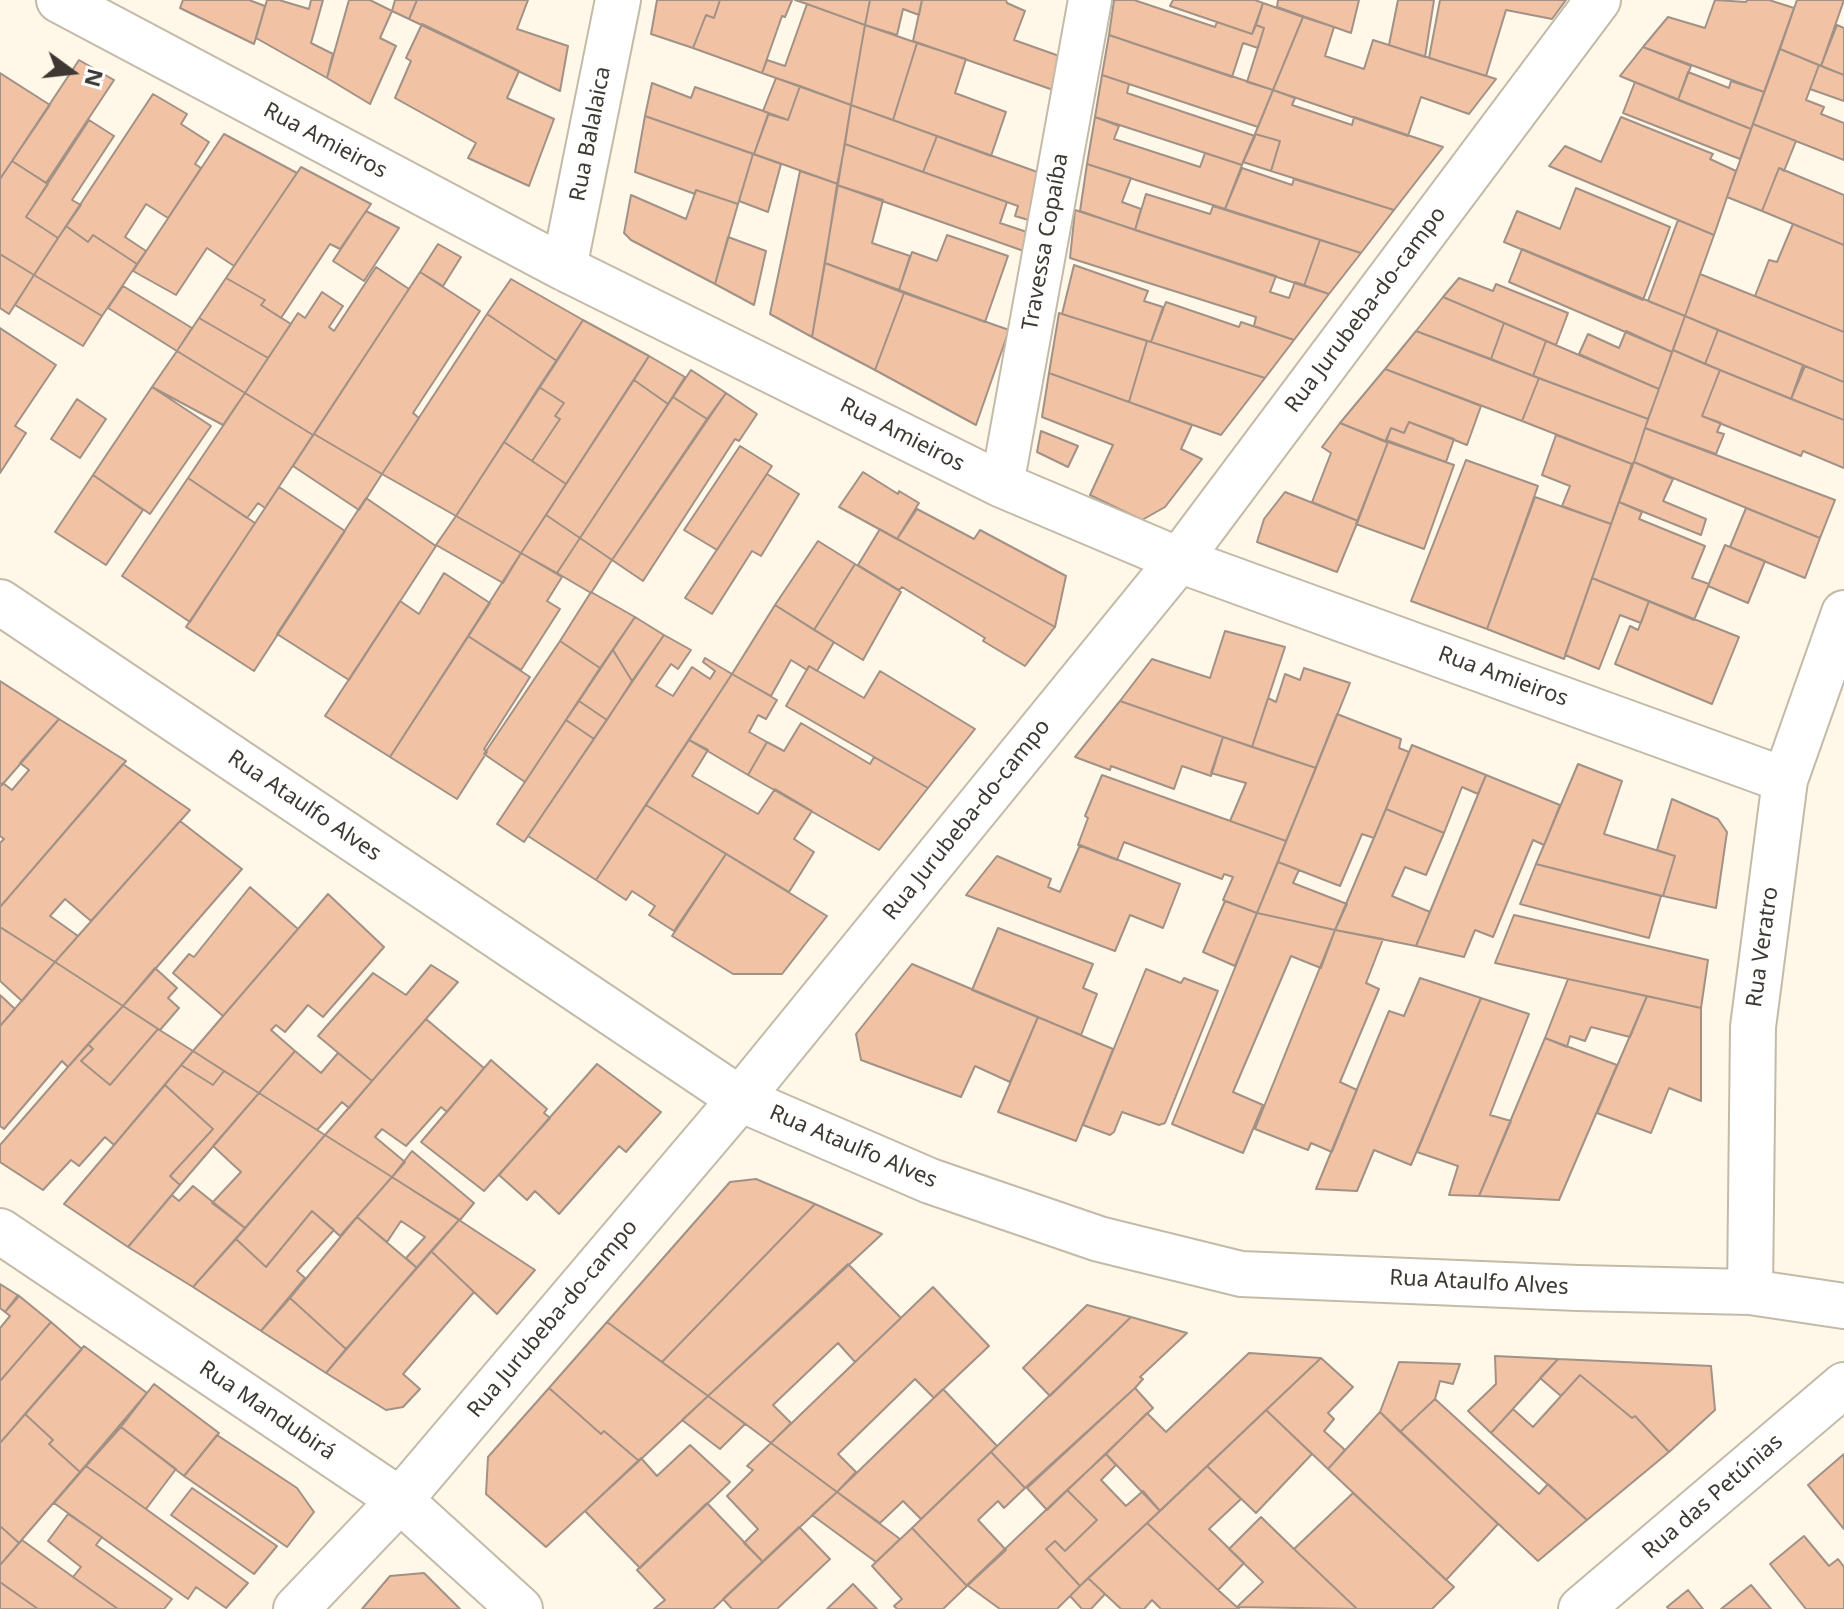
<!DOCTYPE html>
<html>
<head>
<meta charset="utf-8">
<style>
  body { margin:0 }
  #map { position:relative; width:1844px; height:1609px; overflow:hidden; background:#fff7e8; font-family:"Noto Sans",sans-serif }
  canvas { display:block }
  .north { position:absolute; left:32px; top:32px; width:80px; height:80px; -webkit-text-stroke:6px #fff; paint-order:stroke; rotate:105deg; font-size:22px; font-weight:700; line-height:32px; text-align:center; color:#3d3932 }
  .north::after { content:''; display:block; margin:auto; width:28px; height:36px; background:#3d3932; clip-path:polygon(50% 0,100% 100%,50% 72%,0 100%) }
</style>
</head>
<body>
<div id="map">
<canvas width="1844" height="1609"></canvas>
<div class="north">N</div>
</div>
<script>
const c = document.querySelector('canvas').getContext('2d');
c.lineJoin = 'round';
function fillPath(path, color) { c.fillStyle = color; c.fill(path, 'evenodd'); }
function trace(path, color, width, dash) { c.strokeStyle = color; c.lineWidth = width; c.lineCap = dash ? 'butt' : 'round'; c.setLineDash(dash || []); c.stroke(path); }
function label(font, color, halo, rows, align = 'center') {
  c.font = font + ' "Noto Sans",sans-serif'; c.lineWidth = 6; c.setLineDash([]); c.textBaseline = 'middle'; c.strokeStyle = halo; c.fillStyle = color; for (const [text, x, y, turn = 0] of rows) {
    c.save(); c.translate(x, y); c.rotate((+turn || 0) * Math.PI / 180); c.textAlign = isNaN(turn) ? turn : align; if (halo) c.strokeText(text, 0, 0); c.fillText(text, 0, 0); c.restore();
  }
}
const building = new Path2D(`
  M183 0H249L265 6 254 44 180 8Z
  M267 0H279L309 9 311 0H323L311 43 333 54 327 78 256 38Z
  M349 0H370L392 11 380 38 396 46 370 104 327 78Z
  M395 0H417L409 19 392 11Z
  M417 0H528L517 29 568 46 560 91 409 19Z
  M657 0H720L714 18 706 15 693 48 651 34Z
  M720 0H792L785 17 782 16 762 73 693 48 706 15 714 18Z
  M795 0H870L865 25 807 4Z
  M870 0H922L919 15 903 9 897 35 865 25Z
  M922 0H1006L1007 3 1025 11 1014 40 1065 58 1059 92 913 41Z
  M1114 0H1134L1215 27 1217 22 1252 34 1256 25 1264 28 1258 48 1243 43 1232 77 1109 35Z
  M1173 0H1255L1263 3 1252 34 1170 6Z
  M1278 0H1359L1351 33 1277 7Z
  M1398 0H1434L1425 57 1389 45Z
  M1440 0H1566L1552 19 1506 10 1486 76 1429 58Z
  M1715 0 1746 2 1747 0H1769L1794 8 1764 92 1643 47 1668 17 1705 28Z
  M1797 0H1844L1821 66 1780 49Z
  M1263 3 1303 17 1273 90 1247 82 1264 28 1256 25Z
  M807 4 865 25 851 105 762 73 767 60 785 66Z
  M1303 17 1334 27 1325 56 1364 69 1373 40 1496 79 1469 114 1421 97 1408 136 1273 90Z
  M422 24 519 71 507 98 554 119 529 186 468 158 476 143 395 98 411 61 406 58Z
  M865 25 917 43 893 120 851 105Z
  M1837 25 1844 28V75L1821 66Z
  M1109 35 1273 90 1258 127 1102 75Z
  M917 43 966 59 955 93 1006 112 991 156 893 120Z
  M1643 47 1691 66 1678 100 1620 76Z
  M1780 49 1819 65 1806 100 1824 107 1821 114 1844 123V160L1753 124Z
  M79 60 114 80 46 183 12 161Z
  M1819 65 1844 75V101L1810 89Z
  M1688 72 1729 88 1731 81 1764 92 1751 129 1678 100Z
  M0 73 50 105 0 179Z
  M1102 75 1129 84 1127 93 1255 136 1242 165 1095 117Z
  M776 78 800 86 788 120 763 111Z
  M1635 82 1751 129 1740 159 1623 113Z
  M652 83 691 98 695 87 769 113 754 154 645 116Z
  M800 86 851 105 838 184 754 154 768 114 788 120Z
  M1273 90 1295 98 1292 105 1352 125 1354 117 1443 147 1394 210 1271 171 1280 141 1255 134Z
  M153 94 187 114 181 124 209 142 195 164 201 168 168 218 146 204 125 237 146 251 137 264 93 235 88 242 66 226Z
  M851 105 937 136 923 172 845 144Z
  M645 116 753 154 738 204 696 190 695 194 635 172Z
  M1095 117 1119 126 1114 139 1200 167 1205 153 1242 165 1225 209 1087 164Z
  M1621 117 1713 154 1710 159 1736 171 1714 235 1549 166 1565 146 1601 162Z
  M89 120 114 136 72 200 81 205 58 238 26 217Z
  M1753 124 1796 141 1784 171 1779 168 1762 211 1727 197Z
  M224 134 297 173 234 266 207 248 176 295 133 271Z
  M1255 134 1280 141 1271 171 1243 162Z
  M937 136 1054 178 1042 224 1015 216 1018 206 923 172Z
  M845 144 1007 202 1000 223 1039 236 1035 255 837 185Z
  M753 154 781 164 768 212 739 201Z
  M12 161 48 184 26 217 58 238 34 275 0 254V179Z
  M1087 164 1131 178 1122 202 1141 209 1135 230 1080 211Z
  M301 167 371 204 340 249 330 244 281 318 261 305 265 300 226 278Z
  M1242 168 1292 185 1294 179 1394 210 1361 253 1225 209Z
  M1779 168 1844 195V245L1762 211Z
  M800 171 838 184 812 337 770 314Z
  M837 185 883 200 872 243 910 256 899 290 825 263Z
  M1576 188 1670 227 1643 300 1504 242 1517 211 1560 229Z
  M696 190 738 204 715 284 631 240 624 233 631 195 686 219Z
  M1146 194 1210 214 1213 206 1320 240 1304 286 1135 230Z
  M1075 210 1276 276 1270 292 1289 298 1295 282 1329 294 1294 340 1254 326 1256 317 1070 258Z
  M366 211 399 228 364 281 333 261Z
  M1678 220 1714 235 1685 316 1648 301Z
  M1793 224 1844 245V332L1755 296 1769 260 1777 262Z
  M66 226 88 242 93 235 137 264 102 316 34 275Z
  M947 235 1008 256 985 322 899 290 912 252 937 261Z
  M728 237 766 251 754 305 715 284Z
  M1320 240 1361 253 1329 294 1304 286Z
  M438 244 461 257 443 286 420 272Z
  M1522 249 1685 316 1672 352 1509 282Z
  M0 254 34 275 9 314 0 308Z
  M825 263 904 293 875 370 812 337Z
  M1074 265 1148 291 1144 301 1163 307 1151 342 1062 314Z
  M376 267 409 289 313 435 245 393 298 313 305 318 322 292 343 306 329 327 334 331Z
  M420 272 480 311 413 413 419 418 382 474 314 434Z
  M1700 274 1844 332V382L1685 316Z
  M34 275 102 316 83 346 15 305Z
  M226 278 265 300 261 305 291 324 268 358 199 318Z
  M1459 278 1493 291 1496 284 1568 313 1556 345 1443 297Z
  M511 279 583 320 557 361 487 314Z
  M123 286 192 328 177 351 108 308Z
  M904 293 1009 330 976 425 875 370Z
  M1443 297 1504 323 1491 359 1416 331Z
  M1166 302 1239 327 1241 322 1294 340 1265 378 1151 342Z
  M1059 313 1147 341 1129 402 1049 373Z
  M487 314 557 361 456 516 382 474Z
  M1685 316 1718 330 1705 364 1673 350Z
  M199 318 268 358 245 393 177 351Z
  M583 320 649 356 566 484 532 461 560 419 555 416 564 403 539 387Z
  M1504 323 1546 341 1533 376 1491 359Z
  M0 328 56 365 15 426 26 433 0 473Z
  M1718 330 1803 365 1791 399 1705 364Z
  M1416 331 1539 378 1522 421 1385 369Z
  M1626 331 1672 352 1659 389 1579 354 1588 334 1619 348Z
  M1147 341 1151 342 1265 378 1221 435 1129 402Z
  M1546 341 1659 389 1648 419 1533 376Z
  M1673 350 1720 370 1702 416 1721 423 1717 432 1724 434 1716 454 1645 428Z
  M177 351 245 393 223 425 152 387Z
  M649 356 685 377 668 404 634 380Z
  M1805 366 1844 382V420L1791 399Z
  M1385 369 1481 406 1467 445 1409 422 1404 433 1391 428 1386 442 1340 423Z
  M691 370 726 393 707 419 673 397Z
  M1720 370 1844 420V468L1803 451 1801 456 1702 416Z
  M1049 373 1192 425 1181 449 1202 459 1165 507 1142 520 1090 495 1113 445 1042 417Z
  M1539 378 1648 419 1634 462 1632 464 1522 421Z
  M634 380 668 404 580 538 546 515Z
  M152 387 211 426 150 514 93 475Z
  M539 387 564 403 555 416 560 419 532 461 504 442Z
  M245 393 313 435 265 508 258 503 247 518 188 478Z
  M726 393 757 414 739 441 735 439 643 581 612 560Z
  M673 397 707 419 612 560 580 538Z
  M77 399 106 419 80 458 51 439Z
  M1409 422 1454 439 1446 462 1386 440 1391 428 1404 433Z
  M1340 423 1388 442 1358 521 1312 502 1331 453 1322 447Z
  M1645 428 1835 500 1820 538 1634 462Z
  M1041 431 1078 446 1068 467 1037 452Z
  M314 434 382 474 359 510 293 466Z
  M1556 435 1632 464 1611 524 1562 506 1570 486 1542 475Z
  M504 442 566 484 521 553 456 516Z
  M1388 442 1454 465 1424 549 1356 524Z
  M740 446 772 466 717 550 684 530Z
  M1466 460 1538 486 1487 629 1411 601Z
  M1634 462 1673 479 1663 501 1706 519 1701 535 1619 502Z
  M863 472 898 494 899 491 919 503 897 539 839 507Z
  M767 474 799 494 761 556 752 551 712 614 685 598Z
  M93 475 143 510 106 565 55 532Z
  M188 478 255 523 190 622 122 576Z
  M279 487 345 531 254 671 186 627Z
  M1285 492 1358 521 1337 572 1257 542 1264 519Z
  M1535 497 1611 524 1564 659 1487 629Z
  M366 498 436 546 349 680 277 634Z
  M1619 502 1642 512 1639 519 1705 546 1692 578 1709 584 1694 620 1592 578Z
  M1746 508 1820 538 1805 578 1730 547Z
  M917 509 974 539 980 530 1066 576 1055 627 897 539Z
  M546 515 580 538 557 573 521 553Z
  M456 516 521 553 503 583 436 545Z
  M880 529 1055 627 1054 628 1025 666 983 641 985 638 902 587 899 590 858 565Z
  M580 538 612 560 591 593 557 573Z
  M818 541 855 564 814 630 775 605Z
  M1725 545 1765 561 1748 603 1708 586Z
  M521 553 562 577 547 601 560 609 521 670 468 636Z
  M855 564 901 592 863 660 814 630Z
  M444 573 490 603 390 757 325 716 400 601 419 614Z
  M1592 578 1649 601 1641 623 1620 615 1599 669 1565 655Z
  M591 592 635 617 600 668 560 641Z
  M1649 601 1739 637 1712 704 1615 664 1630 626 1638 630Z
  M775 605 834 642 817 671 809 666 807 670 791 660 771 696 732 674Z
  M635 617 664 635 632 681 613 650Z
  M1225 631 1285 647 1252 747 1120 701 1152 659 1210 678Z
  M664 635 691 650 678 669 671 664 656 686 673 696 692 667 710 679 715 671 703 662 705 658 732 674 596 880 528 836Z
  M468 636 530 677 484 749 487 752 457 799 390 757Z
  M560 641 600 668 525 782 484 754Z
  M613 650 632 681 607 720 579 701Z
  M809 666 864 698 880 671 975 729 928 788 786 706Z
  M1304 668 1350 683 1316 768 1252 747 1268 698 1276 702 1285 674 1300 680Z
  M732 674 777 700 766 719 758 715 749 732 767 742 748 775 689 740Z
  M0 681 59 719 2 785 0 783Z
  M579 701 607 720 594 739 566 720Z
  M1120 701 1223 737 1211 776 1182 766 1174 789 1111 766 1110 770 1075 757Z
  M1337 714 1401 739 1399 748 1409 752 1374 838 1362 834 1340 886 1278 862Z
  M59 719 126 761 0 907V843L4 839 0 836V787L3 783 12 790 29 770 20 763Z
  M566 720 594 739 524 842 497 824Z
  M801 723 870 764 874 757 928 788 879 850 748 775 767 742 784 751Z
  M1223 737 1316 768 1286 841 1230 821 1246 783 1211 773Z
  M689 740 708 750 692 776 758 814 775 789 812 811 794 839 814 852 789 892 646 805Z
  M1412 745 1486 775 1478 794 1462 787 1444 833 1386 809Z
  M123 764 190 810 91 921 65 899 50 916 78 936 55 962 0 927V907Z
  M1578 764 1622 781 1604 834 1675 856 1663 896 1536 864Z
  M1102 775 1286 841 1257 913 1223 900 1233 877 1224 874 1222 879 1124 842 1117 860 1078 845 1088 818 1085 816Z
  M1486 775 1560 805 1544 845 1533 840 1493 937 1475 930 1464 957 1416 946Z
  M1672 799 1718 819 1727 832 1716 908 1663 896 1675 856 1657 850Z
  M646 805 726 854 674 931 649 915 655 906 632 891 626 900 596 880Z
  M1386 809 1444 833 1426 875 1405 867 1392 896 1430 912 1416 946 1335 930Z
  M180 821 242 869 123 1006 55 962Z
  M1080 845 1180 884 1163 928 1130 915 1115 951 966 895 997 856 1051 879 1048 887 1060 892Z
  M726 854 827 916 782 974H733L672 936Z
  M1278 862 1299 870 1293 883 1347 904 1335 930 1257 913Z
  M1536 864 1661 896 1649 938 1520 904Z
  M250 887 298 929 223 1016 173 973 189 954 194 957Z
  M328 894 384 947 323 1017 308 1005 285 1032 276 1025 271 1030 295 1051 259 1093 193 1051Z
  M1225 901 1257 913 1235 966 1203 952Z
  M1257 913 1335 930 1321 968 1291 956 1233 1092 1263 1105 1243 1153 1172 1124Z
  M1514 915 1708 960 1701 1008 1495 963Z
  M0 927 55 962 22 1001 0 981Z
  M998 928 1093 964 1083 988 1097 994 1081 1035 972 990Z
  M1335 930 1383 939 1366 983 1379 989 1340 1082 1357 1090 1332 1152 1311 1143 1308 1150 1255 1129Z
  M55 962 123 1006 68 1067 62 1061 4 1129 0 1126V1026Z
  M912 964 1038 1017 1010 1082 975 1066 961 1097 861 1060 856 1034Z
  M431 965 458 982 372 1081 318 1036 373 973 406 995Z
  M155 968 177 988 168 998 179 1008 160 1030 123 1006Z
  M1146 969 1181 983 1184 978 1218 991 1165 1123 1159 1125 1122 1112 1114 1132 1110 1135 1083 1125Z
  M1420 978 1481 998 1411 1165 1374 1150 1357 1191 1316 1189 1389 1011 1404 1016Z
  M1568 979 1647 996 1630 1037 1591 1027 1585 1041 1570 1036 1567 1047 1545 1038Z
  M0 995 15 1009 0 1026Z
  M1647 996 1701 1008V1101L1669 1088 1651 1133 1597 1113Z
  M1481 998 1529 1014 1490 1115 1511 1121 1479 1196 1449 1195 1458 1166 1417 1152Z
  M123 1006 158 1029 110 1085 81 1061 93 1049 88 1044Z
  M1038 1017 1113 1049 1076 1141 998 1112Z
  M426 1019 484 1068 447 1112 441 1107 406 1146 382 1129 375 1137 405 1162 392 1177 325 1135Z
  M158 1029 193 1051 114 1145 105 1137 79 1166 71 1160 43 1190 0 1162V1145L88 1044 93 1049 81 1061 110 1085Z
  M1545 1038 1617 1065 1559 1200 1479 1196Z
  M193 1051 224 1071 213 1085 181 1065Z
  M295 1051 321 1073 338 1053 372 1081 349 1108 342 1102 317 1130 259 1093Z
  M491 1060 547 1109 544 1113 550 1118 484 1191 421 1142Z
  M597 1064 661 1112 626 1152 619 1146 559 1214 535 1191 527 1200 499 1175Z
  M181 1065 213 1085 224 1071 259 1093 180 1185 170 1176 213 1129 165 1085Z
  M165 1085 213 1129 170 1176 180 1185 128 1247 64 1204Z
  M259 1093 325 1135 245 1228 212 1203 241 1172 213 1146Z
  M325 1135 392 1177 340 1236 312 1211 266 1267 236 1239Z
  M412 1151 474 1203 460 1220 392 1177Z
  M392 1177 459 1220 417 1268 406 1258 425 1237 401 1221 387 1242 357 1217Z
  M756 1179 815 1204 662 1362 607 1322 730 1182Z
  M193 1186 245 1228 193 1287 128 1247 172 1195 179 1201Z
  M815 1204 882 1234 708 1396 662 1362Z
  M312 1211 334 1230 297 1271 305 1278 261 1331 193 1287 236 1239 266 1267Z
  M357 1217 417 1268 346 1349 290 1298Z
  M459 1220 535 1270 497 1314 431 1251Z
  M431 1251 474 1292 403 1374 420 1389 403 1407 386 1410 326 1373Z
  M848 1264 901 1318 855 1362 838 1343 773 1405 791 1423 771 1443 708 1396Z
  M0 1284 19 1296 5 1312 0 1308Z
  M933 1287 989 1346 934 1398 915 1379 838 1454 856 1472 837 1492 771 1443Z
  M18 1295 51 1322 0 1381V1328L10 1316 5 1312Z
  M290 1298 346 1349 326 1373 261 1331Z
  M1087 1305 1131 1317 1050 1396 1023 1368Z
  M1131 1317 1187 1333 1140 1377 1143 1379 1135 1388 1025 1488 991 1452Z
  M51 1322 82 1349 0 1443V1381Z
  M607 1322 708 1396 639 1461 604 1431 601 1434 549 1388Z
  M84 1346 147 1393 80 1472 49 1444 53 1440 25 1414Z
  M1249 1353 1321 1358 1160 1511 1106 1454 1147 1413 1166 1432Z
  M1495 1356 1558 1359 1491 1433 1468 1411 1496 1384Z
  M1321 1358 1353 1387 1328 1413 1334 1419 1324 1431 1345 1450 1328 1469 1266 1410Z
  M1558 1359 1711 1366 1715 1410 1669 1452 1635 1416 1632 1418 1580 1375 1561 1396 1540 1378Z
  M1399 1362 1460 1364 1453 1384 1440 1381 1435 1399 1400 1432 1380 1412Z
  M1580 1375 1632 1418 1635 1416 1669 1452 1587 1520 1491 1433 1513 1409 1533 1427Z
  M154 1384 219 1433 184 1476 121 1427Z
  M549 1388 601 1434 604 1431 639 1461 546 1547 486 1494 488 1457Z
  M1135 1388 1153 1408 1047 1510 1027 1488Z
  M943 1389 997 1446 921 1519 903 1501 880 1523 837 1492Z
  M708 1396 745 1424 720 1449 682 1420Z
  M1435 1399 1539 1494 1548 1484 1587 1520 1538 1561 1400 1432Z
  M1266 1410 1312 1454 1256 1513 1207 1466Z
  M1380 1412 1498 1524 1446 1580 1328 1469Z
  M25 1414 53 1440 49 1444 80 1472 19 1543 0 1526V1443Z
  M121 1427 176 1469 146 1509 86 1466Z
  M217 1435 297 1488 314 1512 287 1547 184 1476Z
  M771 1443 837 1492 763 1562 744 1543 758 1529 727 1496 753 1470 747 1466Z
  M690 1445 730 1482 640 1568 585 1511 641 1458 657 1476Z
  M991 1452 1025 1488 1004 1508 998 1501 978 1520 1006 1550 967 1586 912 1528Z
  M1106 1454 1116 1465 1101 1480 1126 1506 1143 1491 1160 1511 1080 1586 1046 1549 1055 1541 1065 1551 1097 1520 1067 1490Z
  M1844 1454V1529L1808 1485Z
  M86 1466 146 1509 248 1583 226 1608 196 1587 188 1599 54 1503Z
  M1207 1466 1241 1499 1209 1529 1244 1563 1218 1590 1147 1523Z
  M192 1488 277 1546 254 1574 171 1515Z
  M1067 1490 1097 1520 1065 1551 1055 1541 1046 1549 1080 1586 1057 1609H1000L967 1585Z
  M837 1492 900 1539 876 1562 812 1515Z
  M1353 1493 1454 1587 1432 1609H1357L1294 1549Z
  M707 1503 763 1562 713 1609H654L665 1600 637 1570Z
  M68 1514 102 1537 96 1545 172 1599 164 1609H118L73 1577 81 1567 48 1541Z
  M1261 1517 1294 1549 1357 1609 1237 1607 1263 1582 1229 1549Z
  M1147 1523 1218 1590 1239 1609H1161L1152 1600 1144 1609H1121L1105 1594 1088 1578Z
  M0 1526 19 1543 0 1565Z
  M799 1527 830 1559 777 1609H732L723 1599Z
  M912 1528 967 1586 943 1609H897L894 1606 902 1599 872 1566Z
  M1804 1536 1829 1566 1838 1559 1844 1567V1609H1806L1770 1564Z
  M22 1540 73 1577 118 1609H38L0 1582V1565Z
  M424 1573 460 1609H362L390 1576Z
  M1088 1578 1105 1594 1091 1609H1082L1070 1596Z
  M0 1582 38 1609H0Z
  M853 1584 877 1609H827Z
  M1751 1585 1771 1609H1721Z
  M1688 1590 1703 1609H1669L1667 1607Z`);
const pedestrian = new Path2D(`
  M1002 485 1090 0`);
const minor = new Path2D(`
  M59 0 564 268 1002 485 1179 560 1785 780
  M564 268 618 0
  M0 602 740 1099 930 1181 1099 1239 1241 1274 1578 1288 1750 1292 1844 1306
  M0 1231 400 1500 520 1609
  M1750 1292 1753 1027 1785 780 1844 613
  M296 1609 400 1500 740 1099 1179 560 1598 0
  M1581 1609 1844 1385`);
const streetNames = [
  ["Rua Balalaica",591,134,-79],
  ["Rua Amieiros",325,141,28],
  ["Travessa Copaíba",1046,242,-80],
  ["Rua Jurubeba-do-campo",1366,310,-53],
  ["Rua Amieiros",902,435,27],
  ["Rua Amieiros",1503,677,20],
  ["Rua Ataulfo Alves",304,806,34],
  ["Rua Jurubeba-do-campo",967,820,-51],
  ["Rua Veratro",1763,947,-82],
  ["Rua Ataulfo Alves",853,1147,23],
  ["Rua Ataulfo Alves",1479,1283,3],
  ["Rua Jurubeba-do-campo",553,1319,-50],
  ["Rua Mandubirá",267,1411,34],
  ["Rua das Petúnias",1713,1497,-41]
];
fillPath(building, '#f1c3a4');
trace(building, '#a29186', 2);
trace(pedestrian, '#c3baa8', 46);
trace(minor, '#c3baa8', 48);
trace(pedestrian, '#fff', 42);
trace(minor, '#fff', 44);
label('22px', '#3d3932', '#fff', streetNames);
</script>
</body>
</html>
